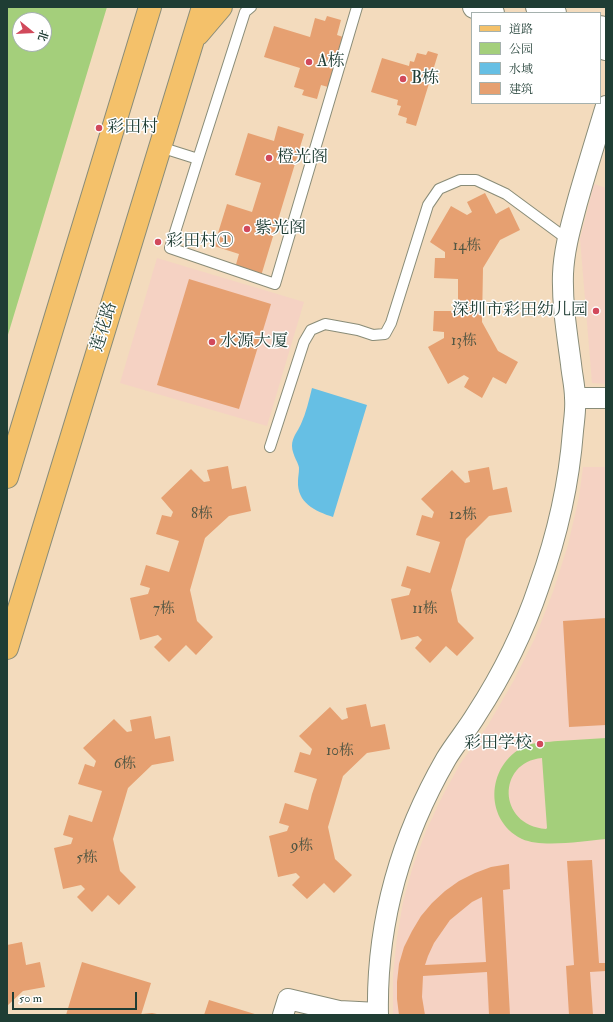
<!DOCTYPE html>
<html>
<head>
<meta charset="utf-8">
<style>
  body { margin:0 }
  #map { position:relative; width:613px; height:1022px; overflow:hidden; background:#f3dbbd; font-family:"IM FELL Double Pica","Noto Serif SC",serif }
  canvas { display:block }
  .frame { position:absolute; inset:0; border:8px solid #1f3d34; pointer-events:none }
  .legend { position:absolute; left:471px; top:12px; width:130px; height:92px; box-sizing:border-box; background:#fff; border:1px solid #a5b1ae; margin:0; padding:5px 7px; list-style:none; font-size:12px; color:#1f3d34 }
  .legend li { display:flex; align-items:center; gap:8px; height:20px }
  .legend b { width:20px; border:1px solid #a5b1ae }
  .north { position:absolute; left:12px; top:12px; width:40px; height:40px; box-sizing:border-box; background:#fff; border:1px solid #a5b1ae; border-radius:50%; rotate:108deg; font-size:11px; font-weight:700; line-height:16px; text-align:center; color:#1f3d34 }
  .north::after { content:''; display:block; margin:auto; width:14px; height:18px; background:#d1495b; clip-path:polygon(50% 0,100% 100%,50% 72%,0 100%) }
  .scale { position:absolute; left:12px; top:992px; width:125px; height:18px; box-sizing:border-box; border:2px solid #1f3d34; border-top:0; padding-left:5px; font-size:12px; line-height:14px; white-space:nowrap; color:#1f3d34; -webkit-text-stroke:3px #fff; paint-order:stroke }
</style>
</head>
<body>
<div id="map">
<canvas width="613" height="1022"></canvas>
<div class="frame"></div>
<ul class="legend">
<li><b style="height:5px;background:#f4c16a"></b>道路</li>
<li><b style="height:11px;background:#a4cf7b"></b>公园</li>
<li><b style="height:11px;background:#66bfe4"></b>水域</li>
<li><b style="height:11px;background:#e6a071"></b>建筑</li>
</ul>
<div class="north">北</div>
<div class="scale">50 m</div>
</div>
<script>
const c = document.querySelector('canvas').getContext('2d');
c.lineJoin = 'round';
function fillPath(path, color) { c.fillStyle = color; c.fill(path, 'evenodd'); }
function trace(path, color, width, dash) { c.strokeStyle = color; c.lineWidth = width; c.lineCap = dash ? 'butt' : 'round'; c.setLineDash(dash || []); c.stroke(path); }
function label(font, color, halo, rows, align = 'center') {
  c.font = font + ' "IM FELL Double Pica","Noto Serif SC",serif'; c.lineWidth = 3; c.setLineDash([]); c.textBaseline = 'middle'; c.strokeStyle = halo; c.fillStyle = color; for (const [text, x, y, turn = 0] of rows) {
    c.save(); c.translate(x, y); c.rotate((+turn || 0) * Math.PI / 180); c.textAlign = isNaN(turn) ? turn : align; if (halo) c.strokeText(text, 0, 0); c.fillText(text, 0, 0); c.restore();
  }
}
const built = new Path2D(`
  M594 184 606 188V384L592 383 580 239Z
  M157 258 304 302 267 426 120 383Z
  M583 467H606V1015H393V975L397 938 403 902 413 866 426 831 442 797 460 764 488 725 513 682 535 638 553 592 568 545 579 497Z`);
const green = new Path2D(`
  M7 7H107L7 338ZM20 20H44V44H20Z
  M606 738V839C583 841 542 848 522 839 482 819 487 761 528 745 537 742 548 742 558 741 574 740 590 739 606 738ZM542 758 547 828 546 829C497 825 497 762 542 758Z`);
const water = new Path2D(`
  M312 388 367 405 333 517C315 511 297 503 298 481 298 477 299 473 299 469 300 465 292 455 292 446 292 437 298 431 301 424 306 413 309 400 312 388Z`);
const building = new Path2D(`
  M327 16 341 20 337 35 343 37 328 87 321 85 317 99 302 95 304 90 294 87 300 68 264 57 274 26 310 37 315 18 325 21Z
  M428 51 438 54 416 126 406 123 407 118 398 115 401 106 397 105 398 100 371 92 382 58 409 66 410 61 414 62 417 53 426 55Z
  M278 126 304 134 261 276 235 268 239 254 214 246 227 204 252 212 261 183 235 175 248 133 274 141Z
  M485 193 496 214 509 207 520 230 500 240 483 268 482 322 498 351 518 362 506 384 493 377 482 398 464 387 469 378 464 375 448 384 428 347 444 338V332L433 331 434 311H458V279L434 278 435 258H445V252L430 242 451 206 467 215 472 212 467 202Z
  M189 279 271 304 239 409 157 385Z
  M228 466 232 489 246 486 251 511 229 516 205 538 190 590 197 621 213 637 196 655 186 645 169 662 154 647 162 639 158 635 140 640 130 598 148 594 150 588 140 585 146 565 169 572 179 541 156 534 162 515 171 517 173 512 161 498 191 469 204 482 210 481 207 470Z
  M489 467 493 490 507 487 512 512 489 516 466 539 451 590 458 622 474 638 457 656 446 646 430 663 415 648 422 640 418 636 401 640 391 599 409 595 411 589 401 586 407 566 430 573 440 542 416 535 422 515 432 518 434 512 421 499 452 470 465 483 470 482 468 471Z
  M606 618V725L569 727 563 621Z
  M366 704 371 727 385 724 390 749 367 753 343 776 328 827 335 859 352 875 334 893 324 883 307 899 292 885 300 877 296 873 278 877 269 836 287 831 289 826 279 823 285 803 308 810 312 794 317 779 294 772 300 752 310 755 312 749 299 736 330 707 342 720 348 718 346 708Z
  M151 716 155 739 170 736 174 761 152 765 128 788 113 839 120 871 136 887 119 905 108 895 92 912 77 897 85 889 81 885 63 889 54 848 71 844 73 838 63 835 69 815 92 822 102 791 78 784 85 764 94 767 96 761 83 748 114 719 127 732 132 731 130 720Z
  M592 860 599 963H606V971L590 972 593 1015H569L566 966 574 965 567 861Z
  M509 864 510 889 503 890 510 1015H489L487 972 423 976 422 997 425 1015H399L397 999V982L399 964 404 947 412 931 421 916 432 903 445 891 459 881 475 873 491 867ZM482 897 486 962 425 965 428 956 434 943 450 920 472 902Z
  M22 942 26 965 40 962 45 987 23 991 7 1006V945Z
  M82 962 151 983 141 1015H66Z
  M209 1000 258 1015H204Z
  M152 1013 157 1014V1015H142V1014Z`);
const service = new Path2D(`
  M160 147 198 159 170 248 275 284 357 7
  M198 159 245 12 251 7
  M270 447 304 342 311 330 325 324 358 330 373 335 385 334 391 323 428 205 439 189 460 180H476L506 194 567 239`);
const minor = new Path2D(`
  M575 398H606
  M283 1015 288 999 339 1011 378 1013
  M378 1015C376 922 400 839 446 759 455 744 467 730 476 715 502 675 524 631 539 586 557 536 569 484 573 431 574 420 576 409 575 398 575 387 572 375 571 364 567 334 562 304 563 274 564 249 571 226 577 203 586 171 596 139 606 106`);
const tertiary = new Path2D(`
  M474 7 493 13
  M537 7 555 13
  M600 27 606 29
  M600 47 606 49`);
const primary = new Path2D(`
  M198 34 221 7
  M7 477 150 7
  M7 648 203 7`);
const markers = [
  [309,62,4,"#d1495b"],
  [403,79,4,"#d1495b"],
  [99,128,4,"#d1495b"],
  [269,158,4,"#d1495b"],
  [247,229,4,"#d1495b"],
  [158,242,4,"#d1495b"],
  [596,311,4,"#d1495b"],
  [212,342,4,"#d1495b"],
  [540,744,4,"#d1495b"]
];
const numberNames = [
  ["14栋",467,247],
  ["13栋",464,342],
  ["8栋",202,515],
  ["12栋",463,516],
  ["7栋",164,610],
  ["11栋",425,610],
  ["10栋",340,752],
  ["6栋",125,765],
  ["9栋",302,847],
  ["5栋",87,859]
];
const poiNames = [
  ["A栋",317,62],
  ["B栋",411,79],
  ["彩田村",107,128],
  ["橙光阁",277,158],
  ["紫光阁",255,229],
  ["彩田村①",166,242],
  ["深圳市彩田幼儿园",588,311,"right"],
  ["水源大厦",220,342],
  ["彩田学校",532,744,"right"]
];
const streetNames = [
  ["莲花路",105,327,-73]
];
fillPath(built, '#f5d2c3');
fillPath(green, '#a4cf7b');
fillPath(water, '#66bfe4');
fillPath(building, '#e6a071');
trace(service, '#898c78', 12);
trace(minor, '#898c78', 22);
trace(tertiary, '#898c78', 24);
trace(primary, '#898c78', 24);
trace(service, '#fff', 10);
trace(minor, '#fff', 20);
trace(tertiary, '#fff', 22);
trace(primary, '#f4c16a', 22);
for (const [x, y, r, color] of markers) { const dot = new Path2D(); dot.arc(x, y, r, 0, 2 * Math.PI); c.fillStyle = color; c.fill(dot); trace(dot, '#fff', 1.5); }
label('15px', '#515643', null, numberNames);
label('17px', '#1f3d34', '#fff', poiNames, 'left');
label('17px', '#1f3d34', '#fff', streetNames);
</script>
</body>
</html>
